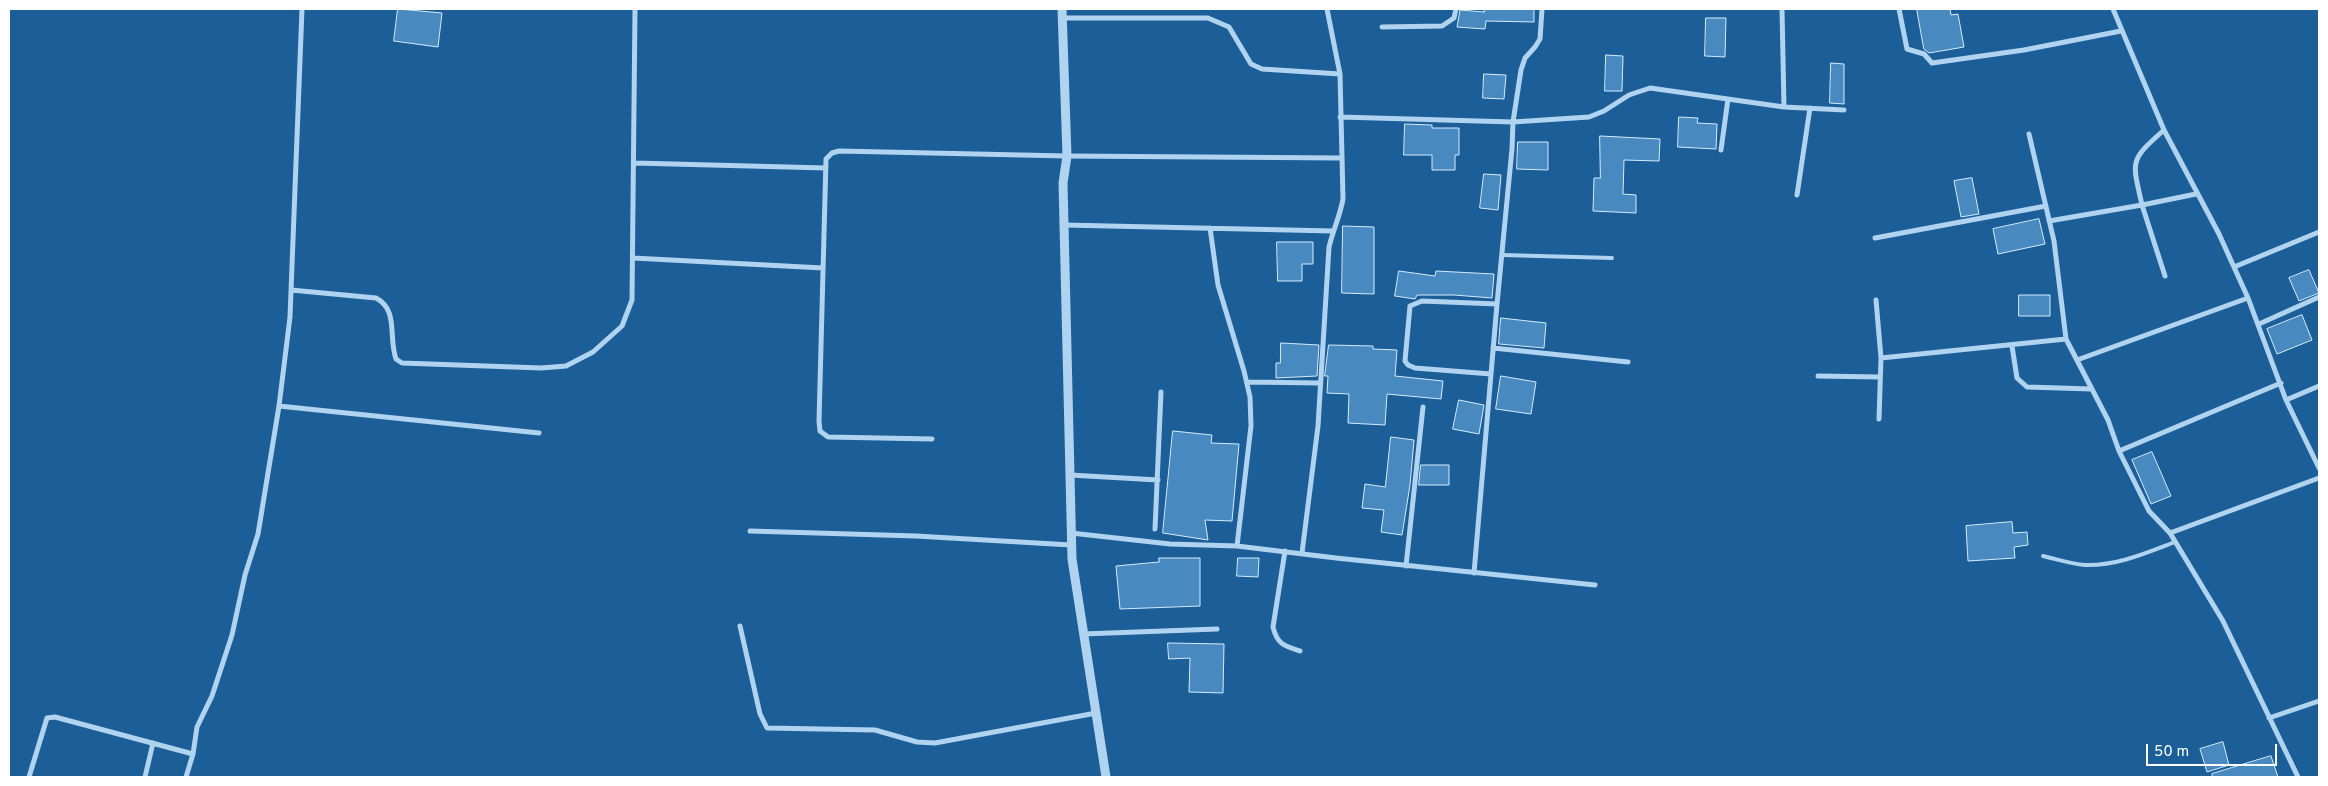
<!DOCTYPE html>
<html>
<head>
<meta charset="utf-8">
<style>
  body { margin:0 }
  #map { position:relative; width:2328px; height:786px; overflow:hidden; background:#1b5e98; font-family:Overpass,sans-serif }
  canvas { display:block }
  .frame { position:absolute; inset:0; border:10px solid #fff; pointer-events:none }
  .scale { position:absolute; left:2146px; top:744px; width:131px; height:22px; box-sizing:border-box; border:2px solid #fff; border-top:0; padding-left:6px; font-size:15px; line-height:18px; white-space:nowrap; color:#fff; -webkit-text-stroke:4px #1b5e98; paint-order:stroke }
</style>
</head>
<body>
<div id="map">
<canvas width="2328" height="786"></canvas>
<div class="frame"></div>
<div class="scale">50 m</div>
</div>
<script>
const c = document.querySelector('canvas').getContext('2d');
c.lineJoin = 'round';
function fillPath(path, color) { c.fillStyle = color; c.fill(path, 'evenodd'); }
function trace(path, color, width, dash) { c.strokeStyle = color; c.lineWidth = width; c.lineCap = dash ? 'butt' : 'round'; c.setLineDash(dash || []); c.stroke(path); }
const building = new Path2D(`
  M398 9 442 13 438 47 394 41Z
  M1484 9H1534V22L1486 21 1485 29 1457 27 1460 10 1484 12Z
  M1917 9H1950L1951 15 1958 14 1964 47 1929 53 1924 49Z
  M1706 18H1726L1725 57 1705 56Z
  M1606 55 1623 56 1622 91H1605Z
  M1831 63 1844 64V104L1830 103Z
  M1484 74 1506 75 1504 99 1483 98Z
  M1679 117 1698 118 1697 123 1717 124 1716 149 1678 147Z
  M1405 124 1432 125V128H1459V155H1455V170H1432V155H1404Z
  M1600 136 1660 139 1659 161 1624 160 1623 194 1636 195V213L1593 211 1594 178H1600Z
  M1518 142H1548V170L1517 169Z
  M1484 174 1501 175 1498 210 1480 208Z
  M1972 178 1979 214 1961 217 1954 181Z
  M2039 219 2045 244 1998 254 1993 229Z
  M1343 226 1374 227V294L1342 293Z
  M1277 242H1313V264H1302V281H1278Z
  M2309 270 2319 293 2299 301 2289 278Z
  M1399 271 1435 276 1436 271 1494 274 1492 298 1454 295H1417L1415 299 1395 296Z
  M2019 295H2050V316H2019Z
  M2302 315 2312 340 2277 354 2267 329Z
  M1501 318 1546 323 1544 348 1499 344Z
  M1281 343 1319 345 1317 376 1276 378V363H1280Z
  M1329 345 1373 346V349L1397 350 1395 376 1443 381 1441 399 1387 394 1385 425 1348 423 1349 394 1327 393 1328 376H1325Z
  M1501 376 1536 382 1531 414 1496 409Z
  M1459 400 1484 405 1479 434 1453 429Z
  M1173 431 1212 435 1211 443 1239 444 1232 521 1205 520 1208 540 1163 533Z
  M1391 437 1414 440 1410 485 1402 535 1381 532 1384 510 1362 508 1365 484 1385 487Z
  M2152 452 2171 496 2151 504 2132 460Z
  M1421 465H1449V485H1419Z
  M2012 522 2013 533 2027 532 2028 545 2014 547 2015 558 1968 561 1966 526Z
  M1159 558H1200V606L1120 609 1116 566 1159 562Z
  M1238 558H1259L1258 577 1237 576Z
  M1168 643 1224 644 1223 693 1189 692 1190 658 1169 659Z
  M2223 742 2229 765 2207 772 2200 749Z
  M2271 756 2278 777H2212V774Z`);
const service = new Path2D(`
  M1502 255 1612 258
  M2043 556C2056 559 2071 564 2085 565 2117 566 2146 553 2175 542`);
const minor = new Path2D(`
  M1899 9 1907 49 1924 54 1932 63 2024 50 2121 31
  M2113 9 2164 130 2219 234 2248 298 2286 400 2319 468
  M1062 18H1208L1229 27 1251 64 1262 69 1340 74
  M1382 27 1442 26 1454 18 1456 9
  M1784 107 1844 110
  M1340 117 1513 122 1589 117 1604 111 1629 95 1650 88 1784 107 1782 9
  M2164 130C2129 161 2132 160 2142 205L2196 194
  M2029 134 2054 241 2066 339 2108 420 2119 451 2149 511 2170 533 2223 621 2298 777
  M1721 150 1728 99
  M634 163 826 168
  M1797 195 1810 108
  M2049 221 2142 205 2165 276
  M1064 225 1333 231
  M1210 228 1218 285 1244 371 1250 397 1251 426 1237 546
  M1875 238 2046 206
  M633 258 823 268
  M2234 267 2319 232
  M291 290 376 298C399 310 388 337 396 359L402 363 541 368 566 366 593 352 622 326 632 300 635 9
  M1876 300 1881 358 1879 419
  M2259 324 2319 297
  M2012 346 2017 378 2027 387 2091 389
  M1493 348 1628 362
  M1881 358 2066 339
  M2077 360 2248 298
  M1491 374 1415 368 1408 365 1405 361 1410 306 1422 301 1497 304 1512 149 1513 122 1521 70 1525 58 1535 47 1540 39 1542 9
  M1818 376 1880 377
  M1247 382 1320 383
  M2286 400 2319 386
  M279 406 539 433
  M932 439 828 437 820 431 819 421 826 159 832 153 839 151 1067 156 1341 158
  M2119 451 2281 383
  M1070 475 1158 480
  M1155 529 1161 392
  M750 531 916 536 1071 545
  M1071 533 1170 544 1237 546 1336 558 1595 585
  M2170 533 2319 478
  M1285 551 1273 627C1277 644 1284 646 1300 651
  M1302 553 1318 426 1329 247C1333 230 1340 216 1343 199L1340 74 1327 9
  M1406 566 1423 407
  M1474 573 1497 304
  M740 626 760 714 767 728 875 730 917 742 935 743 1096 713
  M1083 634 1217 629
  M2269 718 2319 701
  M29 777 47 718 55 717 193 754
  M145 777 153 743
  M186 777 193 754 197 727 212 696 232 635 245 575 258 534 279 406 290 317 302 9`);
const tertiary = new Path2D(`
  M1062 9 1067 156 1063 183 1072 559 1106 777`);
fillPath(building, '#4889c0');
trace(building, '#d7ebfb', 1);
trace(service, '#b0d3f0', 4);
trace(minor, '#b0d3f0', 5);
trace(tertiary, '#b0d3f0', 9);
</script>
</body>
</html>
